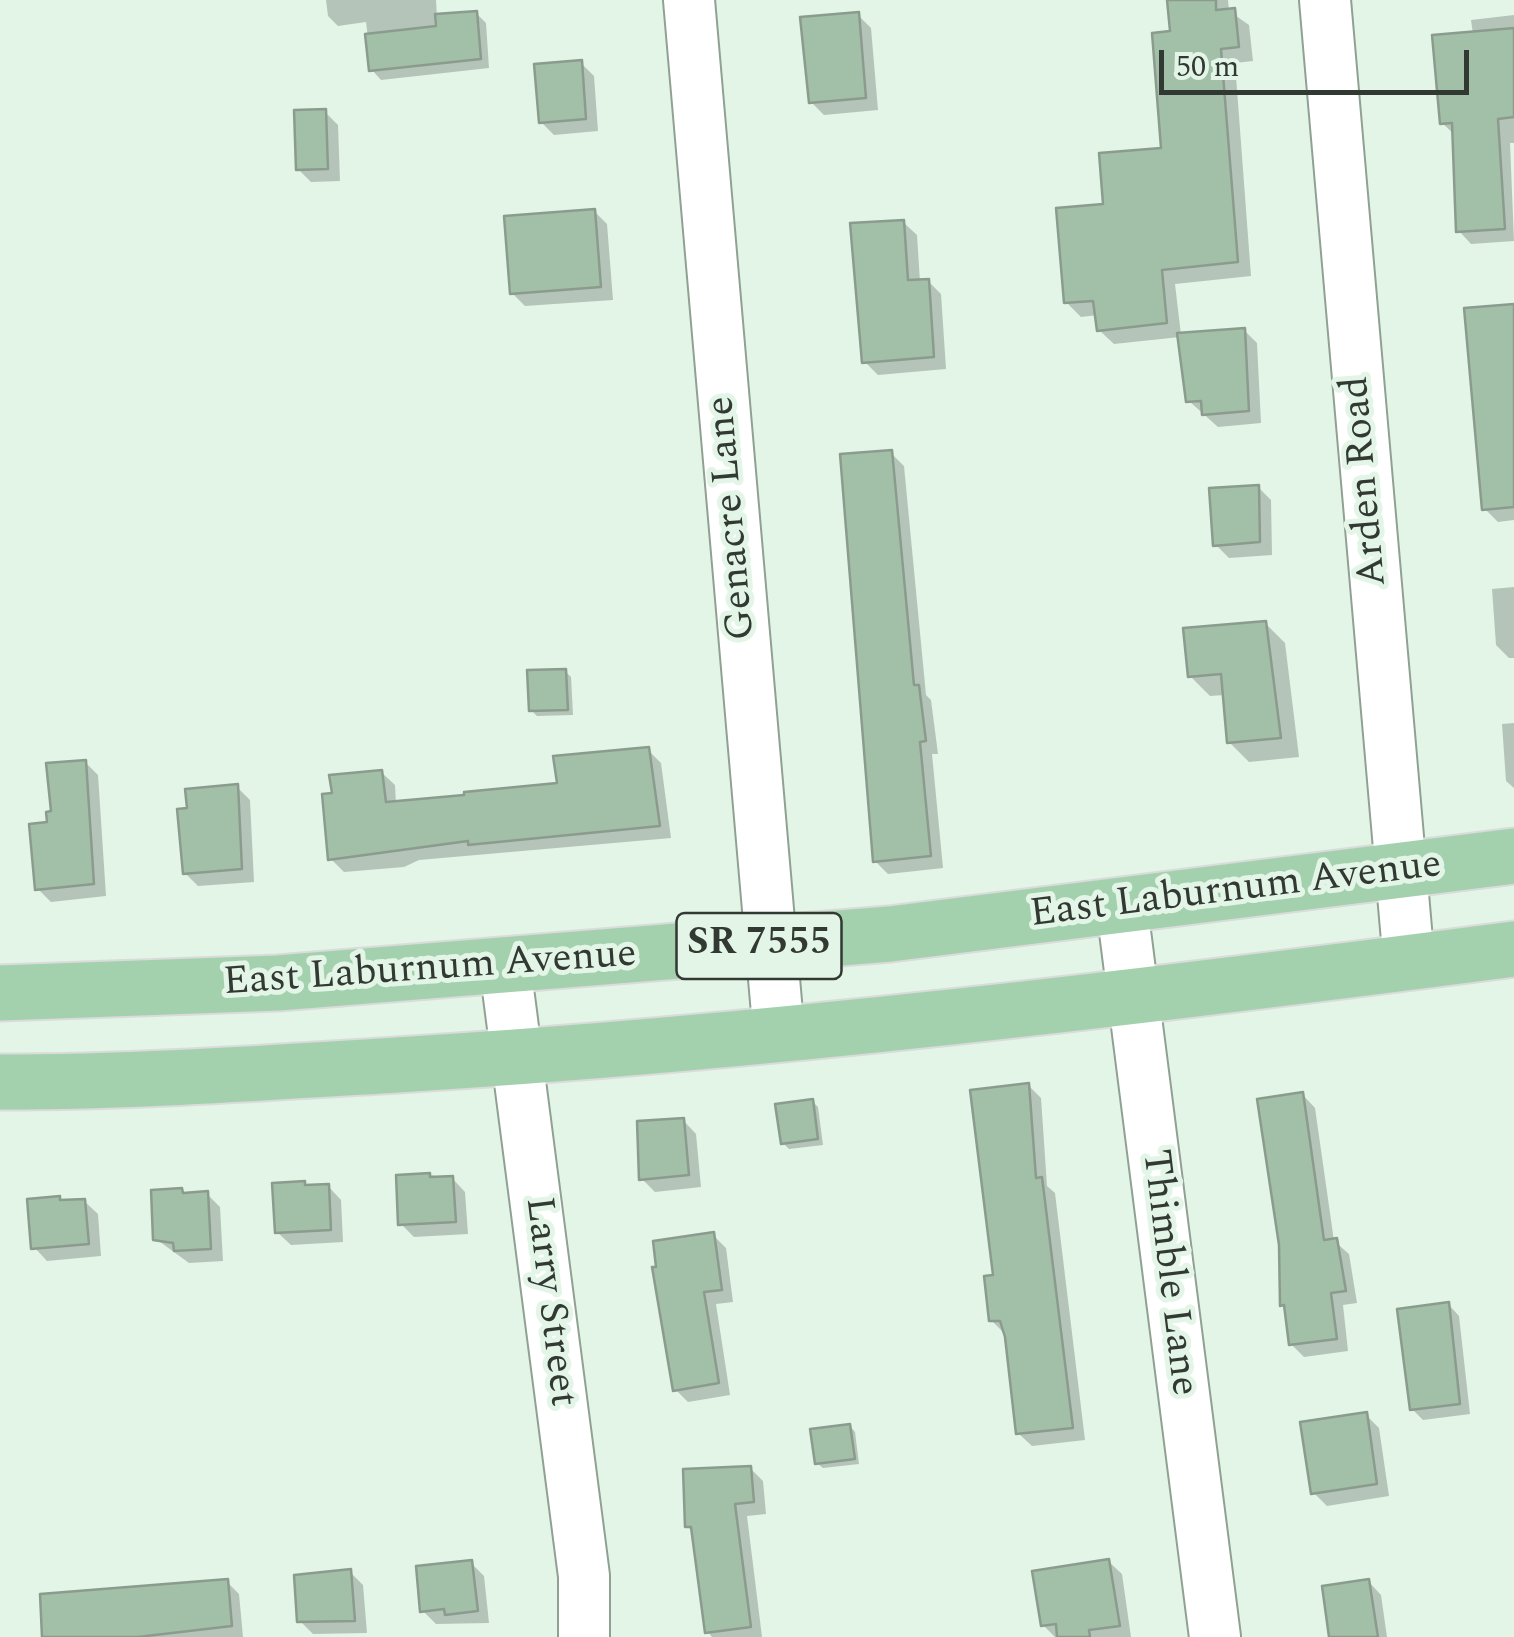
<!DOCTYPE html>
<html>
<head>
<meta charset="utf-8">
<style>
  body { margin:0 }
  #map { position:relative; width:1514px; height:1637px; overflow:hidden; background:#e3f5e6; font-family:Spectral,serif }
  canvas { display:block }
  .scale { position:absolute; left:1159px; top:50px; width:310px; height:45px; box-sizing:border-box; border:5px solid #323933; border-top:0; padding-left:12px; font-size:30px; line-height:35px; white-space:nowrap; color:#323933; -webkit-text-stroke:8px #e3f5e6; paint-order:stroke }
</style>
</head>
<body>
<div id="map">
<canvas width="1514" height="1637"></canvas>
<div class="scale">50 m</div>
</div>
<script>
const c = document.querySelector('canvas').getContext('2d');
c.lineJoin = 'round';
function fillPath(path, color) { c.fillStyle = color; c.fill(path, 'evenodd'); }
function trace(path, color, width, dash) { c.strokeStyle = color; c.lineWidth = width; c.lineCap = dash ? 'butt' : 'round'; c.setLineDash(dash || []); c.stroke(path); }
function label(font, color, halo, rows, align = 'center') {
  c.font = font + ' Spectral,serif'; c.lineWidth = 10; c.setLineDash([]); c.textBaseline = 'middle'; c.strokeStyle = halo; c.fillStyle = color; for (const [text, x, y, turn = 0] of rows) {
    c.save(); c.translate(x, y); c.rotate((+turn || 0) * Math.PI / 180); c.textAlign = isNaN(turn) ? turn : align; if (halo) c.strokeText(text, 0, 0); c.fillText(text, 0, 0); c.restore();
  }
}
const shadow = new Path2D(`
  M326 0H436L437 17 477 14 486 23 489 68 381 80 372 70 366 22 338 26 328 16Z
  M1169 0H1228L1229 11 1249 25 1253 61 1235 63 1251 276 1175 284 1181 335 1244 330 1257 343 1261 423 1218 427 1189 401 1180 337 1114 344 1099 330 1098 315 1081 317 1066 302 1106 206 1164 150 1173 34Z
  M858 15 871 28 878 110 824 115 811 102Z
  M1514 15V143H1510L1514 241 1471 244 1459 231 1455 135 1442 123 1473 34 1471 20Z
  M581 63 594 76 598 131 554 135 541 122Z
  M325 112 338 125 340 181 311 182 298 169Z
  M594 211 607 224 613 300 525 306 512 293Z
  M903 222 917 235 920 282 928 281 941 294 946 369 878 375 865 362Z
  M1514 307V520L1498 522 1485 509Z
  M891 453 904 466 926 695 931 700 938 754H932L943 868 888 874 875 861Z
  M1258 487 1271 500 1272 555 1229 558 1216 545Z
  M1514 587V658H1509L1496 645 1492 589Z
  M1265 623 1285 643 1299 757 1249 762 1229 742 1225 695 1210 696 1190 676Z
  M565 671 571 677 573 715 537 716 531 710Z
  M1514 723V788L1506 781 1502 724Z
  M648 750 661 763 671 838 419 860 404 867 344 872 331 859 381 772 395 785 396 804 559 786Z
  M85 762 98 775 106 896 51 902 38 889 50 824Z
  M237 787 250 800 254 882 198 886 185 873Z
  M1028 1085 1041 1098 1047 1186 1055 1193 1085 1440 1032 1446 1018 1433 1004 1333 991 1320Z
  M1302 1094 1315 1108 1334 1241 1349 1254 1357 1303 1343 1305 1348 1351 1304 1357 1291 1344Z
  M812 1101 818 1107 823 1145 789 1149 783 1143Z
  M683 1120 696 1134 701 1187 655 1192 642 1179Z
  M429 1175 452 1178 465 1192 468 1234 414 1237 401 1224Z
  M304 1184 308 1188 328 1186 341 1200 343 1242 291 1245 277 1232Z
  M181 1190 186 1195 207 1194 220 1207 223 1261 189 1263 156 1239Z
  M84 1201 98 1214 101 1256 47 1261 34 1247Z
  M713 1235 726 1248 733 1302 716 1304 730 1395 688 1402 675 1389Z
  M1449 1305 1459 1316 1470 1414 1423 1420 1412 1409Z
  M1366 1415 1379 1428 1389 1496 1327 1506 1314 1493Z
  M850 1426 855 1432 859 1464 823 1468 817 1463Z
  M750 1468 763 1481 766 1514 747 1516 762 1637H712L708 1632 694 1533 687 1526Z
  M1108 1561 1122 1574 1131 1637H1055L1043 1625Z
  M471 1563 484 1576 489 1623 436 1624 423 1611Z
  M350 1572 363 1585 367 1633 313 1634 300 1621Z
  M1368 1581 1381 1595 1387 1637H1331Z
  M227 1582 239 1594 243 1637H45Z`);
const building = new Path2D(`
  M1167 0H1216V10L1235 8 1239 47 1221 49 1238 262 1162 270 1167 323 1097 331 1093 301 1064 303 1056 208 1103 204 1099 153 1161 148 1152 33 1170 31Z
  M477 11 481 59 369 71 365 34 436 26 435 14Z
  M859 12 866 98 809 103 800 17Z
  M1514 28V117L1498 119 1505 229 1456 232 1452 123 1440 124 1432 35Z
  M582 60 586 119 539 123 534 64Z
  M326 109 328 169 296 170 294 110Z
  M595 209 601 287 510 294 504 216Z
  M904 220 908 280 929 279 934 357 862 363 850 223Z
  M1514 304V507L1482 510 1464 308Z
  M1245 328 1249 411 1202 415 1201 401 1186 402 1177 333Z
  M892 450 914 685H919L926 741 920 742 931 856 873 862 840 454Z
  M1259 485 1260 542 1213 546 1209 488Z
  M1266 621 1281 738 1227 743 1221 674 1188 677 1183 628Z
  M566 669 568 710 529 711 527 670Z
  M649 747 660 826 468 845V841L328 860 322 794 332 793 329 775 382 770 386 802 464 795V792L557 783 553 756Z
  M86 760 94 884 35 890 29 824 47 822 46 812 51 811 46 763Z
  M238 784 242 869 183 874 177 809 187 808 185 789Z
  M1029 1083 1036 1178 1042 1177 1073 1428 1016 1434 1005 1337 1000 1321H989L984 1276 993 1275 970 1090Z
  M1303 1092 1324 1240 1337 1238 1346 1291 1331 1293 1337 1339 1289 1345 1284 1305 1280 1306 1279 1245 1257 1099Z
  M813 1099 818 1139 781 1144 775 1104Z
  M684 1118 689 1175 639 1180 637 1121Z
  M430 1173V1177L453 1176 456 1222 398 1225 396 1175Z
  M305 1181V1185L329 1184 331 1230 275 1233 272 1183Z
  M182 1188 183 1193 208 1191 211 1249 174 1251 173 1243 153 1240 151 1190Z
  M60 1196V1200L85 1199 89 1244 31 1249 27 1199Z
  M714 1232 722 1290 704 1292 719 1383 673 1391 652 1267H656L653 1241Z
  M1449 1302 1460 1404 1410 1410 1397 1309Z
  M1367 1412 1377 1484 1311 1494 1300 1422Z
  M850 1424 855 1459 815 1464 810 1429Z
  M751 1466 754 1502 735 1504 751 1627 705 1633 691 1527H685L683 1469Z
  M1109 1559 1120 1626 1089 1630 1090 1637H1057L1056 1624 1041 1626 1032 1571Z
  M472 1560 478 1611 445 1615 444 1609 420 1612 416 1566Z
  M351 1569 355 1621 297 1622 294 1575Z
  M228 1579 232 1626 138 1637H42L40 1594Z
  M1369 1579 1378 1637H1329L1322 1586Z`);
const minor = new Path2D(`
  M689 0 779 1036
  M1325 0 1409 963
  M1122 908 1215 1637
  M505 966 584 1576V1637`);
const major = new Path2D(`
  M0 993 278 983 890 934 1514 856
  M0 1082C133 1082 265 1073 397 1065 771 1042 1143 997 1514 949`);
const shields = [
  [759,946,165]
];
const shieldNames = [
  ["SR 7555",759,946]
];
const streetNames = [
  ["Arden Road",1367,481,-95],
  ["Genacre Lane",734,518,-95],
  ["East Laburnum Avenue",1236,892,-7],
  ["East Laburnum Avenue",430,971,-4],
  ["Thimble Lane",1167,1273,83],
  ["Larry Street",548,1302,83]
];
fillPath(shadow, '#0003');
fillPath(building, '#a2bfa7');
trace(building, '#8b9c8e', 2.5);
trace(minor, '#90a193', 54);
trace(major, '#dadbda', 59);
trace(minor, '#fff', 50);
trace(major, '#a3d1ae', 55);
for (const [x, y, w] of shields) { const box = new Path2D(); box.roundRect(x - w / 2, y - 33, w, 66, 8); c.fillStyle = '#e3f5e6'; c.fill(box); trace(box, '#323933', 2.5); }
label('bold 38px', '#323933', null, shieldNames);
label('40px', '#323933', '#e3f5e6', streetNames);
</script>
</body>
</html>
